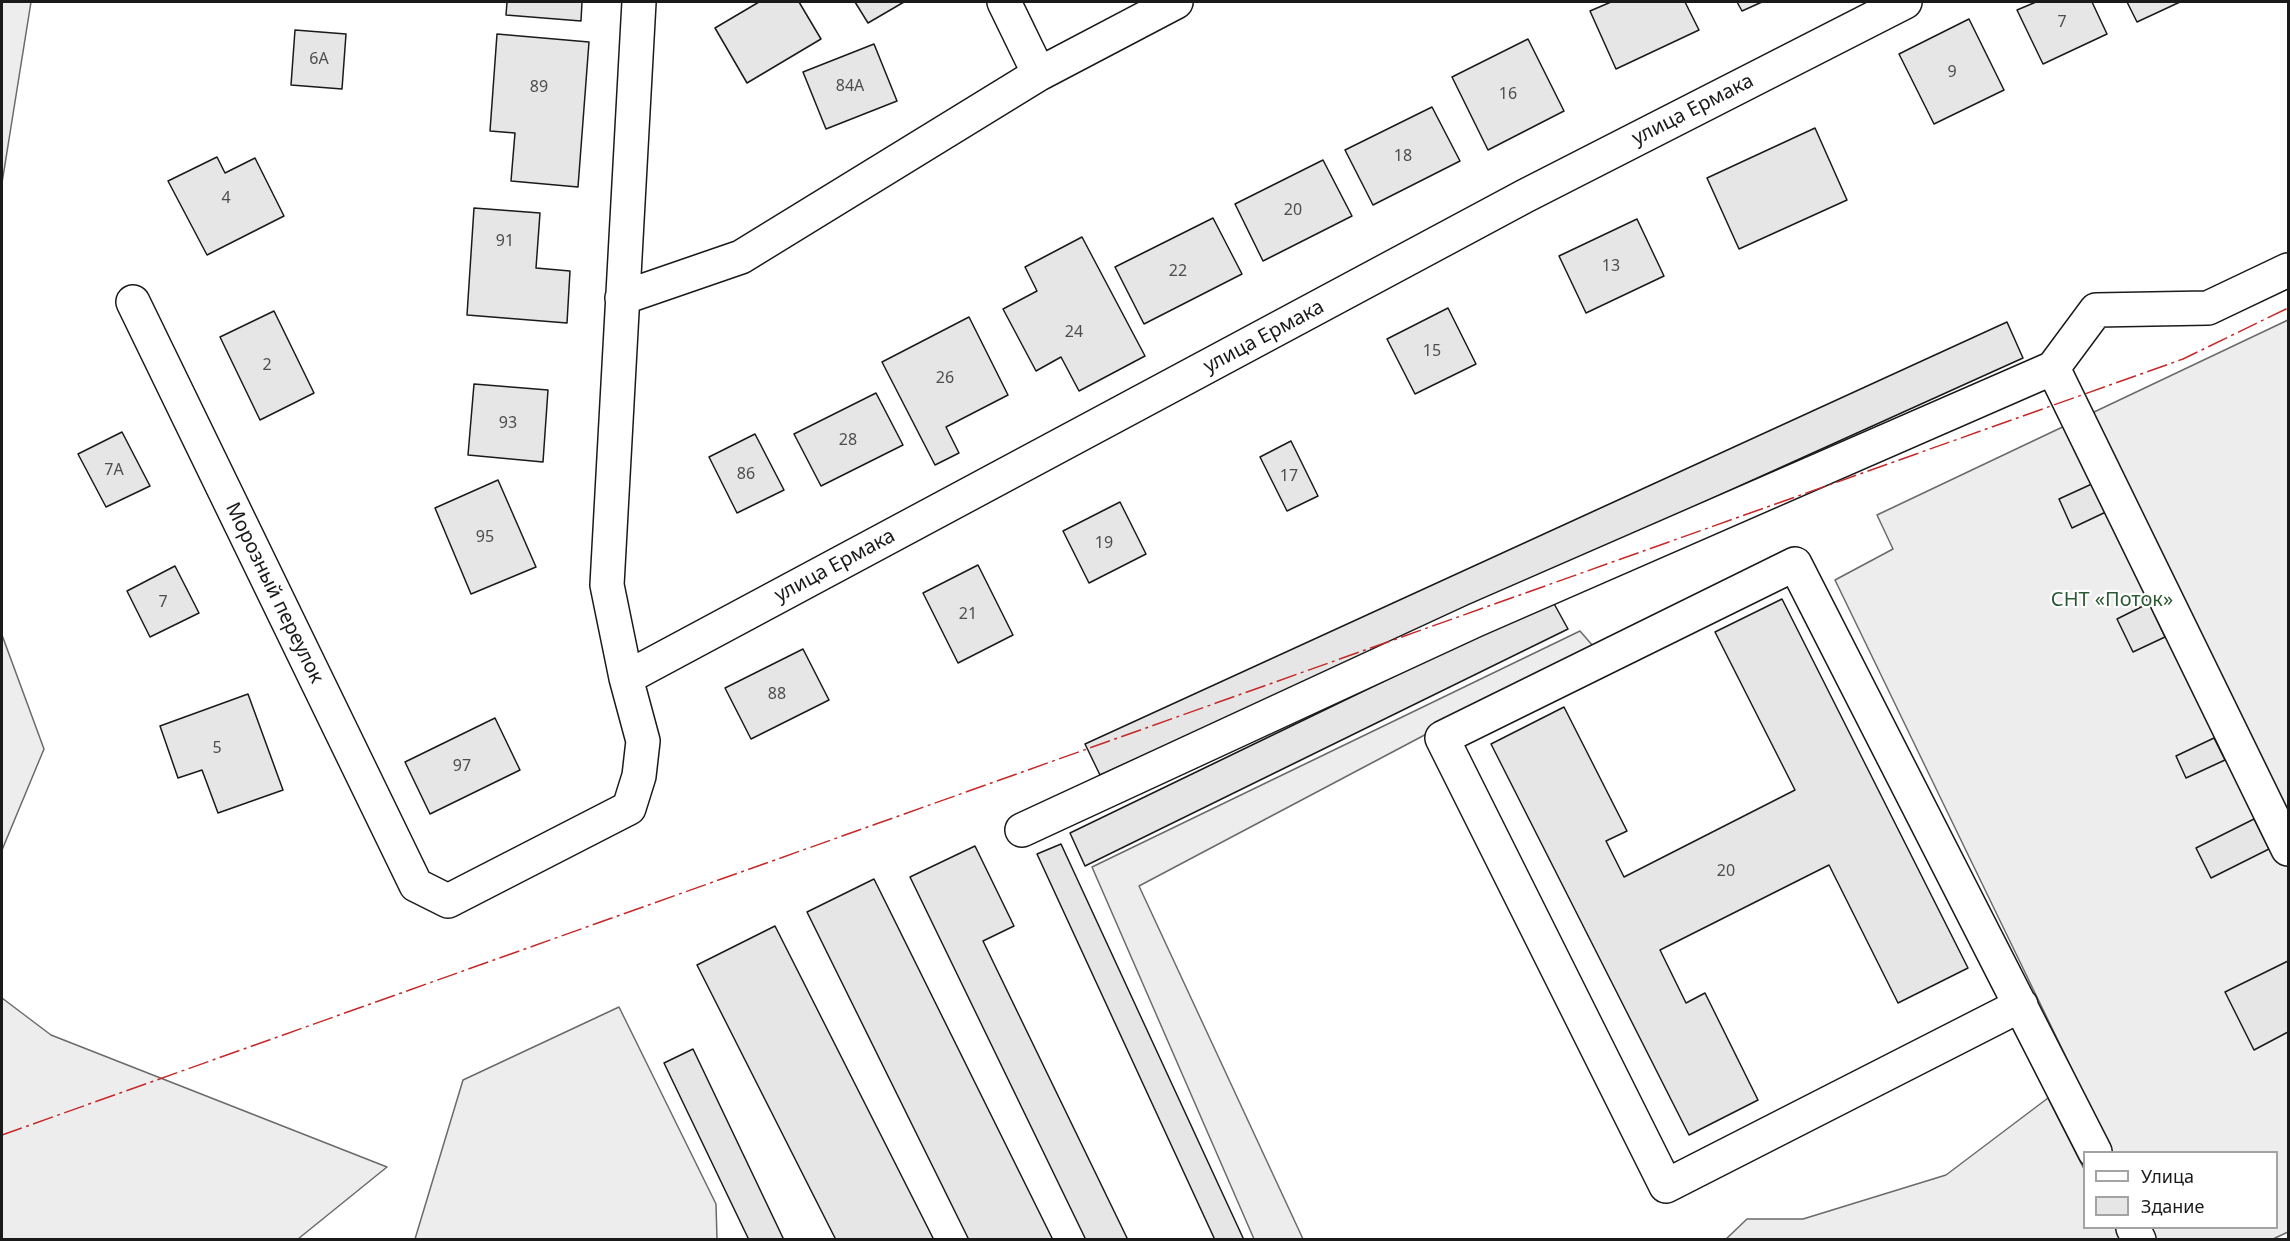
<!DOCTYPE html>
<html>
<head>
<meta charset="utf-8">
<style>
  body { margin:0 }
  #map { position:relative; width:2290px; height:1241px; overflow:hidden; background:#fff; font-family:"Noto Sans",sans-serif }
  canvas { display:block }
  .frame { position:absolute; inset:0; border:3px solid #1a1a1a; pointer-events:none }
  .legend { position:absolute; left:2083px; top:1151px; width:195px; height:78px; box-sizing:border-box; background:#fff; border:2px solid #a3a3a3; margin:0; padding:8px 10px; list-style:none; font-size:18px; color:#1a1a1a }
  .legend li { display:flex; align-items:center; gap:12px; height:30px }
  .legend b { width:30px; border:2px solid #a3a3a3 }
</style>
</head>
<body>
<div id="map">
<canvas width="2290" height="1241"></canvas>
<div class="frame"></div>
<ul class="legend">
<li><b style="height:8px;background:#fff"></b>Улица</li>
<li><b style="height:16px;background:#e6e6e6"></b>Здание</li>
</ul>
</div>
<script>
const c = document.querySelector('canvas').getContext('2d');
c.lineJoin = 'round';
function fillPath(path, color) { c.fillStyle = color; c.fill(path, 'evenodd'); }
function trace(path, color, width, dash) { c.strokeStyle = color; c.lineWidth = width; c.lineCap = dash ? 'butt' : 'round'; c.setLineDash(dash || []); c.stroke(path); }
function label(font, color, halo, rows, align = 'center') {
  c.font = font + ' "Noto Sans",sans-serif'; c.lineWidth = 4.5; c.setLineDash([]); c.textBaseline = 'middle'; c.strokeStyle = halo; c.fillStyle = color; for (const [text, x, y, turn = 0] of rows) {
    c.save(); c.translate(x, y); c.rotate((+turn || 0) * Math.PI / 180); c.textAlign = isNaN(turn) ? turn : align; if (halo) c.strokeText(text, 0, 0); c.fillText(text, 0, 0); c.restore();
  }
}
const built = new Path2D(`
  M2 2H31L2 183Z
  M2288 320V1232L2273 1239H2154L2148 1228H2276V1152H2112L1835 580 1893 549 1877 515Z
  M1580 631 1593 646 1139 886 1303 1239H1254L1092 867Z
  M2 635 44 749 2 850Z
  M2 998 51 1035 387 1167 298 1239H2Z
  M619 1007 716 1204 717 1239H415L463 1080Z
  M2048 1098 2084 1169V1228H2115L2121 1239 1725 1240 1747 1219H1803L1946 1175Z`);
const building = new Path2D(`
  M507 2H582L581 21 506 15Z
  M759 2H799L821 39 747 83 715 28Z
  M855 2H904L868 23Z
  M1611 2H1685L1699 30 1616 69 1590 11Z
  M1737 2H1762L1742 11Z
  M2036 2H2092L2107 34 2043 64 2017 10Z
  M2127 2H2180L2137 22Z
  M1969 19 2004 90 1934 124 1899 54Z
  M295 30 346 34 342 89 291 85Z
  M497 34 589 42 578 187 511 181 515 133 490 131Z
  M1528 39 1564 111 1488 150 1452 77Z
  M874 44 897 101 826 129 803 72Z
  M1432 107 1460 161 1373 205 1345 150Z
  M1815 128 1847 200 1739 249 1707 178Z
  M217 157 225 173 255 158 284 216 207 255 168 181Z
  M1323 160 1352 216 1263 261 1235 204Z
  M474 208 540 213 536 268 570 271 567 323 467 315Z
  M1213 218 1242 274 1144 324 1115 267Z
  M1637 219 1664 276 1586 313 1559 256Z
  M1082 237 1145 356 1079 391 1061 357 1036 371 1003 309 1037 291 1025 267Z
  M1448 308 1476 364 1415 394 1387 339Z
  M274 311 314 393 260 420 220 337Z
  M969 317 1008 395 946 427 959 453 935 465 882 362Z
  M2007 322 2023 358 1100 775 1085 744Z
  M474 384 548 390 543 462 468 455Z
  M876 393 903 445 821 486 794 434Z
  M122 432 150 486 106 507 78 454Z
  M755 434 784 490 737 513 709 457Z
  M1291 441 1318 496 1287 511 1260 457Z
  M498 480 536 567 471 594 435 508Z
  M2094 483 2108 511 2072 528 2059 499Z
  M1120 502 1146 554 1089 583 1063 531Z
  M978 565 1013 635 958 663 923 593Z
  M175 566 199 613 150 637 127 591Z
  M1782 599 1968 968 1898 1003 1829 865 1660 950 1686 1003 1705 993 1758 1100 1689 1135 1491 744 1564 707 1627 831 1606 841 1624 877 1795 790 1715 632Z
  M1552 600 1568 629 1085 866 1070 833Z
  M2149 603 2165 637 2133 652 2117 619Z
  M803 649 829 700 751 739 725 688Z
  M248 694 283 790 218 813 202 770 178 778 160 726Z
  M495 718 520 770 430 814 405 762Z
  M2214 738 2225 760 2186 778 2176 756Z
  M2254 819 2269 849 2211 878 2196 848Z
  M1061 844 1244 1240H1215L1037 854Z
  M975 846 1014 926 983 941 1128 1240H1086L910 877Z
  M874 879 1053 1240H969L807 912Z
  M775 926 934 1240H836L697 965Z
  M2288 961V1032L2254 1050 2225 992Z
  M693 1049 784 1240H749L664 1063Z`);
const minor = new Path2D(`
  M1004 2 1039 74
  M622 298 741 257 1039 74 1176 2
  M133 302 416 885 448 901 629 808 639 776 643 741 626 678 607 585 639 2
  M2053 368 2288 849
  M626 678 1525 196 1905 2
  M1022 830 1476 620 2053 368 2096 310 2208 308 2288 270
  M2021 1005 1666 1186 1442 738 1795 564 2095 1152
  M2133 1228 2139 1240`);
const power = new Path2D(`
  M2 1135 2183 359 2288 308`);
const numberNames = [
  ["7",2062,22],
  ["6А",319,59],
  ["9",1952,72],
  ["84А",850,86],
  ["89",539,87],
  ["16",1508,94],
  ["18",1403,156],
  ["4",226,198],
  ["20",1293,210],
  ["91",505,241],
  ["13",1611,266],
  ["22",1178,271],
  ["24",1074,332],
  ["15",1432,351],
  ["2",267,365],
  ["26",945,378],
  ["93",508,423],
  ["28",848,440],
  ["7А",114,470],
  ["86",746,474],
  ["17",1289,476],
  ["95",485,537],
  ["19",1104,543],
  ["7",163,602],
  ["21",968,614],
  ["88",777,694],
  ["5",217,748],
  ["97",462,766],
  ["20",1726,871]
];
const streetNames = [
  ["улица Ермака",1693,110,-27],
  ["улица Ермака",1264,337,-28],
  ["улица Ермака",835,566,-28],
  ["Морозный переулок",274,593,64]
];
const parkNames = [
  ["СНТ «Поток»",2112,600]
];
fillPath(built, '#ededed');
trace(built, '#6a6a6a', 1.5);
fillPath(building, '#e6e6e6');
trace(building, '#1a1a1a', 1.5);
trace(minor, '#1a1a1a', 36);
trace(minor, '#fff', 33);
trace(power, '#c62828', 1.5, [21, 4.5, 3, 4.5]);
label('16px', '#4d4d4d', null, numberNames);
label('20px', '#1a1a1a', '#fff', streetNames);
label('20px', '#2b5a34', '#fff', parkNames);
</script>
</body>
</html>
